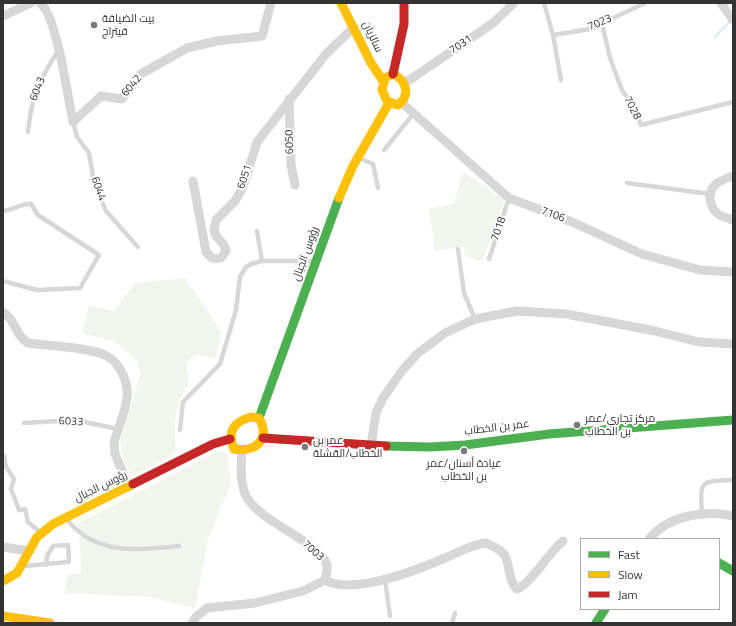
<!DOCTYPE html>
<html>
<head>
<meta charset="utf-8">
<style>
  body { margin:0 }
  #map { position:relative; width:736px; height:626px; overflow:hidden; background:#fff; font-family:"Titillium Web",sans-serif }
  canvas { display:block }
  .frame { position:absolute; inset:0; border:4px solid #333; pointer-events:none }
  .legend { position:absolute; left:580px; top:538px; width:140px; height:72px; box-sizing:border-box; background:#fff; border:1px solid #adadad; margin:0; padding:5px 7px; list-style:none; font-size:12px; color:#333 }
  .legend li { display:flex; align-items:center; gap:8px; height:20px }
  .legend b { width:20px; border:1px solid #adadad }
</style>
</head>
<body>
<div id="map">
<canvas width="736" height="626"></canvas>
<div class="frame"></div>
<ul class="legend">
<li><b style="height:5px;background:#4caf50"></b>Fast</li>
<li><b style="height:5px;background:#ffc107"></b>Slow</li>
<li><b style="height:5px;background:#c62828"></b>Jam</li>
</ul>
</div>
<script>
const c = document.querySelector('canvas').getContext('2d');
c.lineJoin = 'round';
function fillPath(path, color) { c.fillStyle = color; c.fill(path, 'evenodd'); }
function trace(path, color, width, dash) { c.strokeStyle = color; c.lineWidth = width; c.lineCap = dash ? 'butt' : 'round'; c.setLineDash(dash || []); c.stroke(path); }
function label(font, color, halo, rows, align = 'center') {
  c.font = font + ' "Titillium Web",Cairo,sans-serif'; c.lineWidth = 4; c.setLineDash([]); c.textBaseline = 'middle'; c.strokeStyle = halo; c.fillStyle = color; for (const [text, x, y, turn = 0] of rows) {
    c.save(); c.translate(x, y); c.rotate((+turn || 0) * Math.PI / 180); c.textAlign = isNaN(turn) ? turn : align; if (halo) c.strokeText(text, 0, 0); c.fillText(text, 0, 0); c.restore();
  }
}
const green = new Path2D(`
  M463 172 505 200 482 261 465 256 463 246 435 251 429 209 454 204Z
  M185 278 222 333 215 358 196 354 186 363 189 383C173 407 174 426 176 453L131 476 123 458 120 442 140 375 138 362 116 342 82 333 89 306 114 311 135 283Z
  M218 451 227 454 231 483 208 539 195 609 151 597 64 593 68 575 81 573 79 523Z`);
const stream = new Path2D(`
  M715 37 731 20`);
const lane = new Path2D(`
  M544 3 553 35 561 80
  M602 24 610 58 622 90 630 101 641 125 733 102
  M553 35 590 29 645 3
  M73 122 77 137 89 153 94 182 106 211 138 247
  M28 132C31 99 40 77 59 50
  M384 150 414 113
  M359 158 373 164 378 188
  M627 183 710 194
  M3 211C15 210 20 203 31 204L38 215 99 255 80 288 37 290 3 281
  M257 231 262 261
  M458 249 464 293 475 319
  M489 259 509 198
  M24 423 75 420 118 429
  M180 430 183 402 220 364 236 310 240 277 246 267 251 264 262 261H314
  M4 456 6 467 14 479 11 489 19 510 25 509 28 522 40 532
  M702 514C700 481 699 481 733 480
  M66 518C94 556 138 550 179 546
  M24 566 69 562 68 545 53 546 47 556 46 565
  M385 580 390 616
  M452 623 455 613`);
const street = new Path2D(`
  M40 3C57 15 68 99 73 122L101 96 122 99 141 74 187 48 217 41 262 36 271 3
  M721 3 733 20
  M3 16 31 3
  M404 82 411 79 493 23 514 3
  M289 99 291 165 295 185
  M402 103 509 198 572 222 642 254 700 270 733 272
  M733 176C727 178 718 181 714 186 707 194 710 208 718 214 722 217 728 218 733 220
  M193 181 206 252C211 258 213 260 221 258L226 251 224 245 216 236 214 230 216 220 235 201 243 187 257 142 326 54 354 27
  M3 312C16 320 14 334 28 343 48 346 90 347 107 356 120 363 129 383 127 398 125 413 118 428 114 442L115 454 129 487
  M371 446 376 413 383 398 401 372 417 354 445 333 475 319 517 311 566 314 655 331 699 342 733 344
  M649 539C669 515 704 510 733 516
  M3 547 29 551
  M325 580C354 596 417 570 445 558 457 553 473 544 486 543 491 546 498 548 503 553 511 562 507 580 517 589 530 585 549 552 563 541
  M192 623 196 617 207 608 255 603 303 591 325 580C326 576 328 570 327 565 321 542 256 521 245 494 240 480 241 466 242 451`);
const fast = new Path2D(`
  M259 418 339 198
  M386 446 430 447 465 445 549 434 733 420
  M719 563 733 571
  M596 623 605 609`);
const slow = new Path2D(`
  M341 3 371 63 383 81
  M393 74C406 80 411 95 398 105L387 101 382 90 385 78Z
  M339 198 353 166 389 103
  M251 417 259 418C271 440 256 452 234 449 227 432 233 422 251 417Z
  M3 581 17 573 37 537 53 524 133 484
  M3 616 50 623`);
const jam = new Path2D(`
  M393 74 404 24V3
  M263 438 386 446
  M133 484 213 444 230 439`);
const markers = [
  [94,25,4,"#7a7a7a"],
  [577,425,4,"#7a7a7a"],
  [305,447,4,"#7a7a7a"],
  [464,451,4,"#7a7a7a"]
];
const poiNames = [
  ["بيت الضيافة",102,19],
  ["فيتراج",102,32],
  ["مركز تجاري/عمر",585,419],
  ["بن الخطاب",585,432],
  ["عمر بن",313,441],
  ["الخطاب/القشلة",313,454],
  ["عيادة أسنان/عمر",464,464,"center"],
  ["بن الخطاب",464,477,"center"]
];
const streetNames = [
  ["7023",600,23,-23],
  ["سالزيان",372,37,65],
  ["7031",461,45,-34],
  ["6042",132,86,-49],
  ["6043",38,89,-69],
  ["7028",632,108,63],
  ["6050",290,142,-91],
  ["6051",245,177,-72],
  ["6044",98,189,71],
  ["7106",553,215,20],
  ["7018",499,229,-71],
  ["رؤوس الجبال",306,254,-70],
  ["6033",71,422,3],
  ["عمر بن الخطاب",497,428,-7],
  ["رؤوس الجبال",101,487,-26],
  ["7003",313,551,42]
];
fillPath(green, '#f1f5ed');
trace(stream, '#ddebf3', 2.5);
trace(lane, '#d7d7d7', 4.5);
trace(street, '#d7d7d7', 9);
trace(fast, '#4caf50', 9);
trace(slow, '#ffc107', 9);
trace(jam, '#c62828', 9);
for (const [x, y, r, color] of markers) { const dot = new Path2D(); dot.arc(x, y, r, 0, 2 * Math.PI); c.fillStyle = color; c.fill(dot); trace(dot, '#fff', 1.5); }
label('11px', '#333', '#fff', poiNames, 'left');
label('11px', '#333', '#fff', streetNames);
</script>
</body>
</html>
